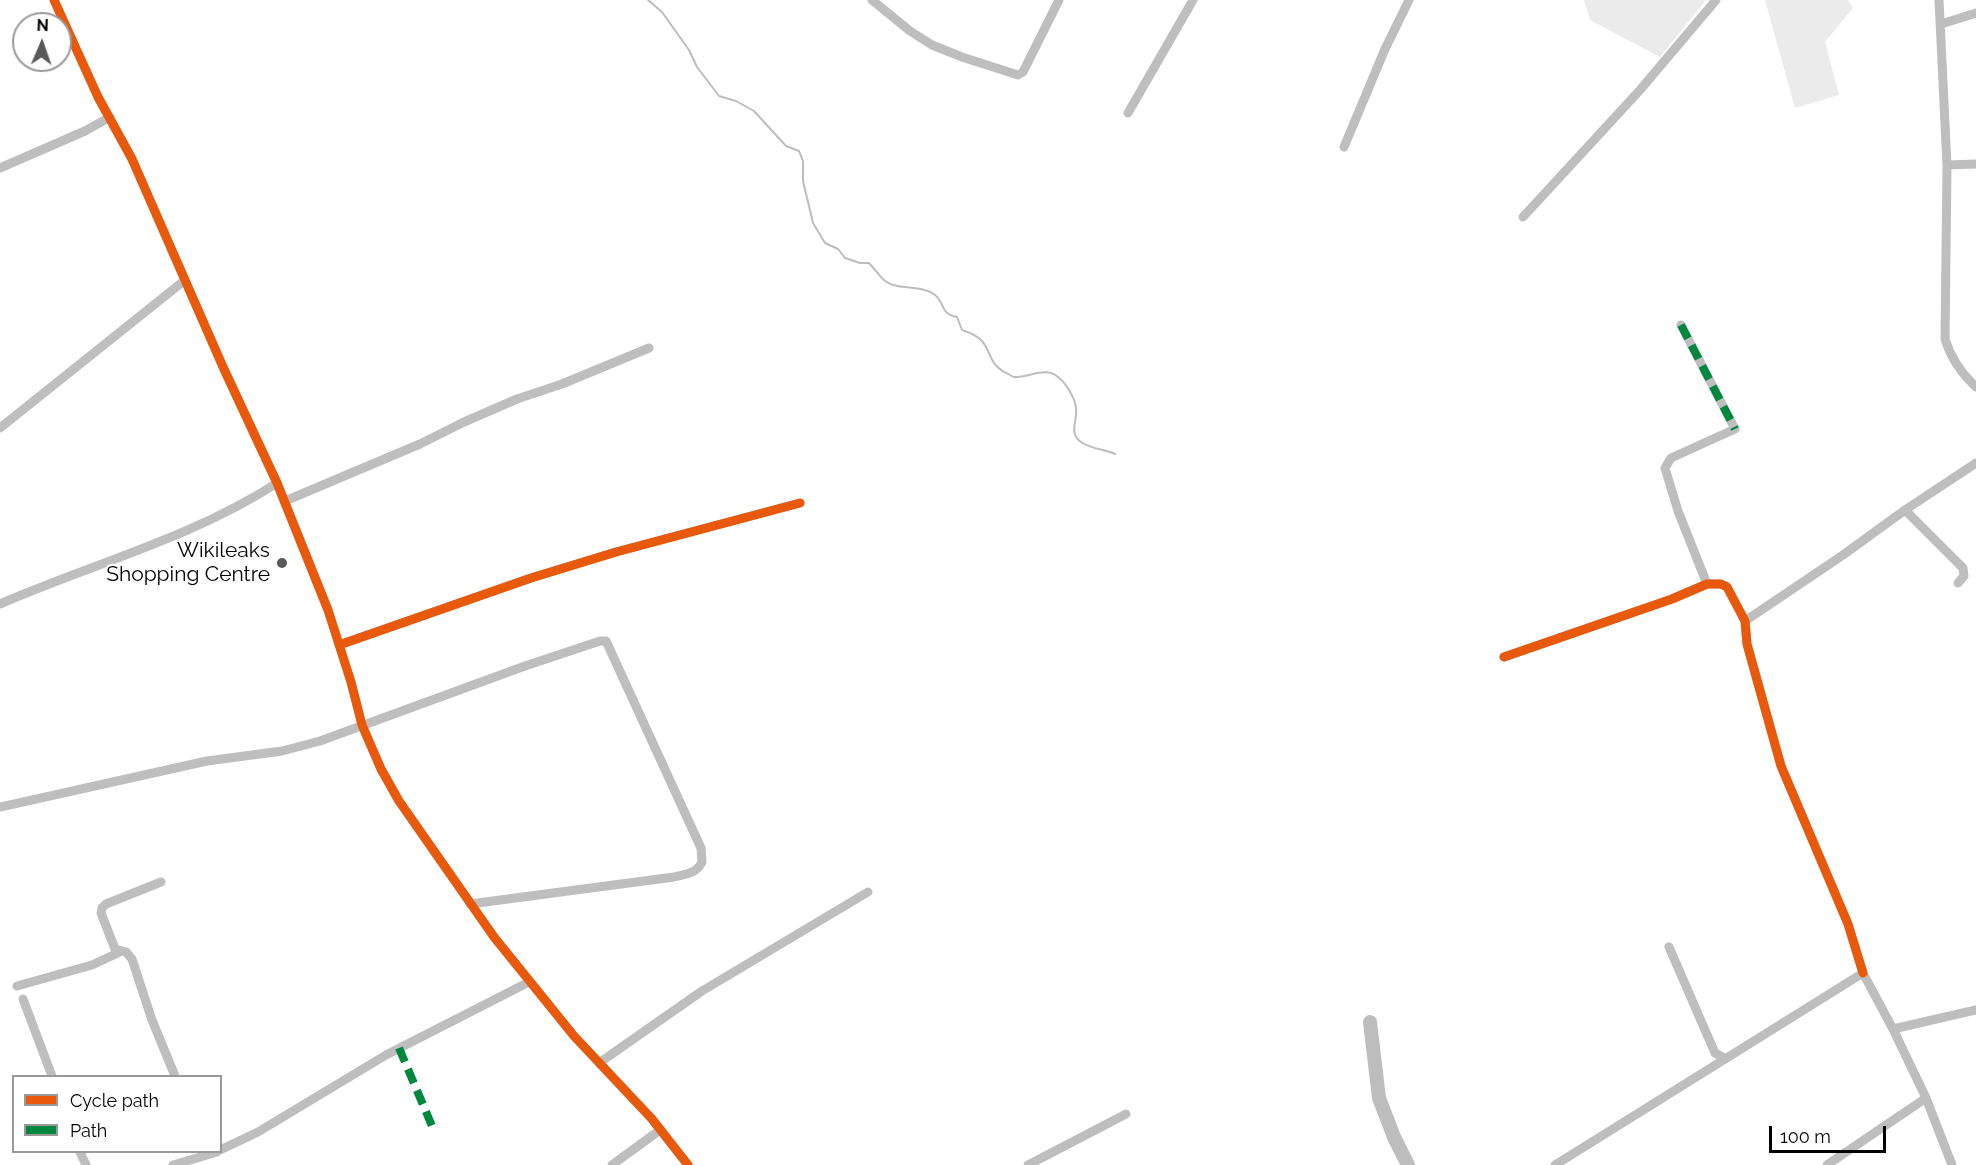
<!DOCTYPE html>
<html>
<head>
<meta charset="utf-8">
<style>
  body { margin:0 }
  #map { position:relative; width:1976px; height:1165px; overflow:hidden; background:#fff; font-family:Raleway,sans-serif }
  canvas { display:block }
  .legend { position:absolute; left:12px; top:1075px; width:210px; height:78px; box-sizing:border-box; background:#fff; border:2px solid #999; margin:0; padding:8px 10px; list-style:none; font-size:18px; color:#000 }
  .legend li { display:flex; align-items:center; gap:12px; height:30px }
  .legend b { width:30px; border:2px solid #999 }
  .north { position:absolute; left:12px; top:12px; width:60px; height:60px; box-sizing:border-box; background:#fff; border:2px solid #999; border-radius:50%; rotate:2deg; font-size:16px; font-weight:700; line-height:24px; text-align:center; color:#000 }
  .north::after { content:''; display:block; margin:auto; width:21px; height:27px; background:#595959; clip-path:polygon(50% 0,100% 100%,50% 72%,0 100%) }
  .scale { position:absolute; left:1769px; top:1126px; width:117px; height:27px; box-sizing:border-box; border:3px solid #000; border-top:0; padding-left:8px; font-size:18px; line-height:21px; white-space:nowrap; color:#000; -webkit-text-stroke:4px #fff; paint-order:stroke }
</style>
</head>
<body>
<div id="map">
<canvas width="1976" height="1165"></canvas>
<ul class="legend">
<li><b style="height:8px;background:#e8590c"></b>Cycle path</li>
<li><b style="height:8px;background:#00873e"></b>Path</li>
</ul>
<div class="north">N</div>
<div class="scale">100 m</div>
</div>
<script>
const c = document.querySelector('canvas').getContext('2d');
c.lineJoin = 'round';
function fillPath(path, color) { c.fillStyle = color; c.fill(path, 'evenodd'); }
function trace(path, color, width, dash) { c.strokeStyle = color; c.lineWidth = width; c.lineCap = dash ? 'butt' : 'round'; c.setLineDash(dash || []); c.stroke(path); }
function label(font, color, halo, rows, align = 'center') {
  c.font = font + ' Raleway,sans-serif'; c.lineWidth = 4.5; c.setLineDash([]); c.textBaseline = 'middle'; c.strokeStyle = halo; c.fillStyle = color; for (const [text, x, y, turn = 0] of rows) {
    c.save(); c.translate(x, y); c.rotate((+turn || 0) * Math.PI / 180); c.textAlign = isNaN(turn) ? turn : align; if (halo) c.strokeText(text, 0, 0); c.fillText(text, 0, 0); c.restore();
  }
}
const green = new Path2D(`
  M1584 0H1706L1660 57 1590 20Z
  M1765 0H1848L1853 8 1825 42 1839 95 1795 108Z`);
const stream = new Path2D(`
  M648 0 662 12 689 50 697 67 719 96 736 101 754 111 786 146 799 151 803 161V181L813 223 825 243 838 249 845 258 860 263H869C874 268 880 277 885 281 899 291 921 284 935 295 946 304 939 313 957 317L962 330C968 332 977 335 982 341 992 353 988 363 1006 373 1007 373 1013 377 1014 377 1028 378 1046 366 1058 377 1066 383 1075 398 1076 408 1078 420 1068 433 1081 442 1091 449 1104 449 1115 454`);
const river = new Path2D(`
  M1370 1022 1379 1098 1394 1137 1408 1165`);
const minor = new Path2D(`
  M54 0 98 97 132 159 223 367 277 483 328 610 351 682 362 725 381 769 399 801 494 937 574 1036 652 1119 688 1165
  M872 0 910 31 932 45 962 57 1018 75 1023 72 1059 0
  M1939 0 1947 165 1945 339C1951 359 1961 373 1976 387
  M1941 24 1976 13
  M1128 113 1193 0
  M1344 147 1385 49 1409 0
  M1947 165 1976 164
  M0 168 85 131 110 117
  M1523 217 1640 90 1716 0
  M1681 325 1735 429 1671 458 1665 468 1678 511 1707 584
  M0 428 185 280
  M285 501 420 444 464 422 517 399 562 384 649 348
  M1905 510 1963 568 1964 576 1958 583
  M0 604C92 564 192 538 277 483
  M1745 621 1843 555 1905 510 1976 463
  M339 645 531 578 616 552 800 503
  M1504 657 1672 599 1707 584H1721L1727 587 1745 621 1747 644 1781 766 1848 924 1863 973
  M0 807 207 761 282 751 320 741 525 666 600 641H606L701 848 702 862C696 874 686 874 674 877L470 904
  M161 882 106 904 102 908 101 913 115 949 126 952 132 959 152 1020 175 1076
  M1669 947 1715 1053 1724 1058
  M17 986 92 965 120 952
  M23 999 52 1076
  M1893 1029 1976 1010
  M599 1063 702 991 868 892
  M220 1150 258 1132 386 1055 529 982
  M80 1152 86 1165
  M173 1165 217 1152
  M612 1165 660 1130
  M1028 1165 1126 1114
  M1555 1165 1863 973 1893 1029 1926 1098 1952 1165
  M1827 1165 1926 1098`);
const quiet = new Path2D(`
  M1681 325 1735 429
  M399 1048 432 1126`);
const cycleway = new Path2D(`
  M54 0 98 97 132 159 223 367 277 483 328 610 351 682 362 725 381 769 399 801 494 937 574 1036 652 1119 688 1165
  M339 645 531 578 616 552 800 503
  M1504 657 1672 599 1707 584H1721L1727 587 1745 621 1747 644 1781 766 1848 924 1863 973`);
const markers = [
  [282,563,6,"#595959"]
];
const poiNames = [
  ["Wikileaks",270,551],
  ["Shopping Centre",270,575]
];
fillPath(green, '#ebebeb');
trace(stream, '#bdbdbd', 2);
trace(river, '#bdbdbd', 14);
trace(minor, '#bebebe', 9);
trace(quiet, '#00873e', 8, [15, 8]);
trace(cycleway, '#e8590c', 9);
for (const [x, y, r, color] of markers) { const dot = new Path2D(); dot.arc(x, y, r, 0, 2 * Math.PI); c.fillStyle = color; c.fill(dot); trace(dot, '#fff', 2); }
label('21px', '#000', '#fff', poiNames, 'right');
</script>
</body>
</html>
